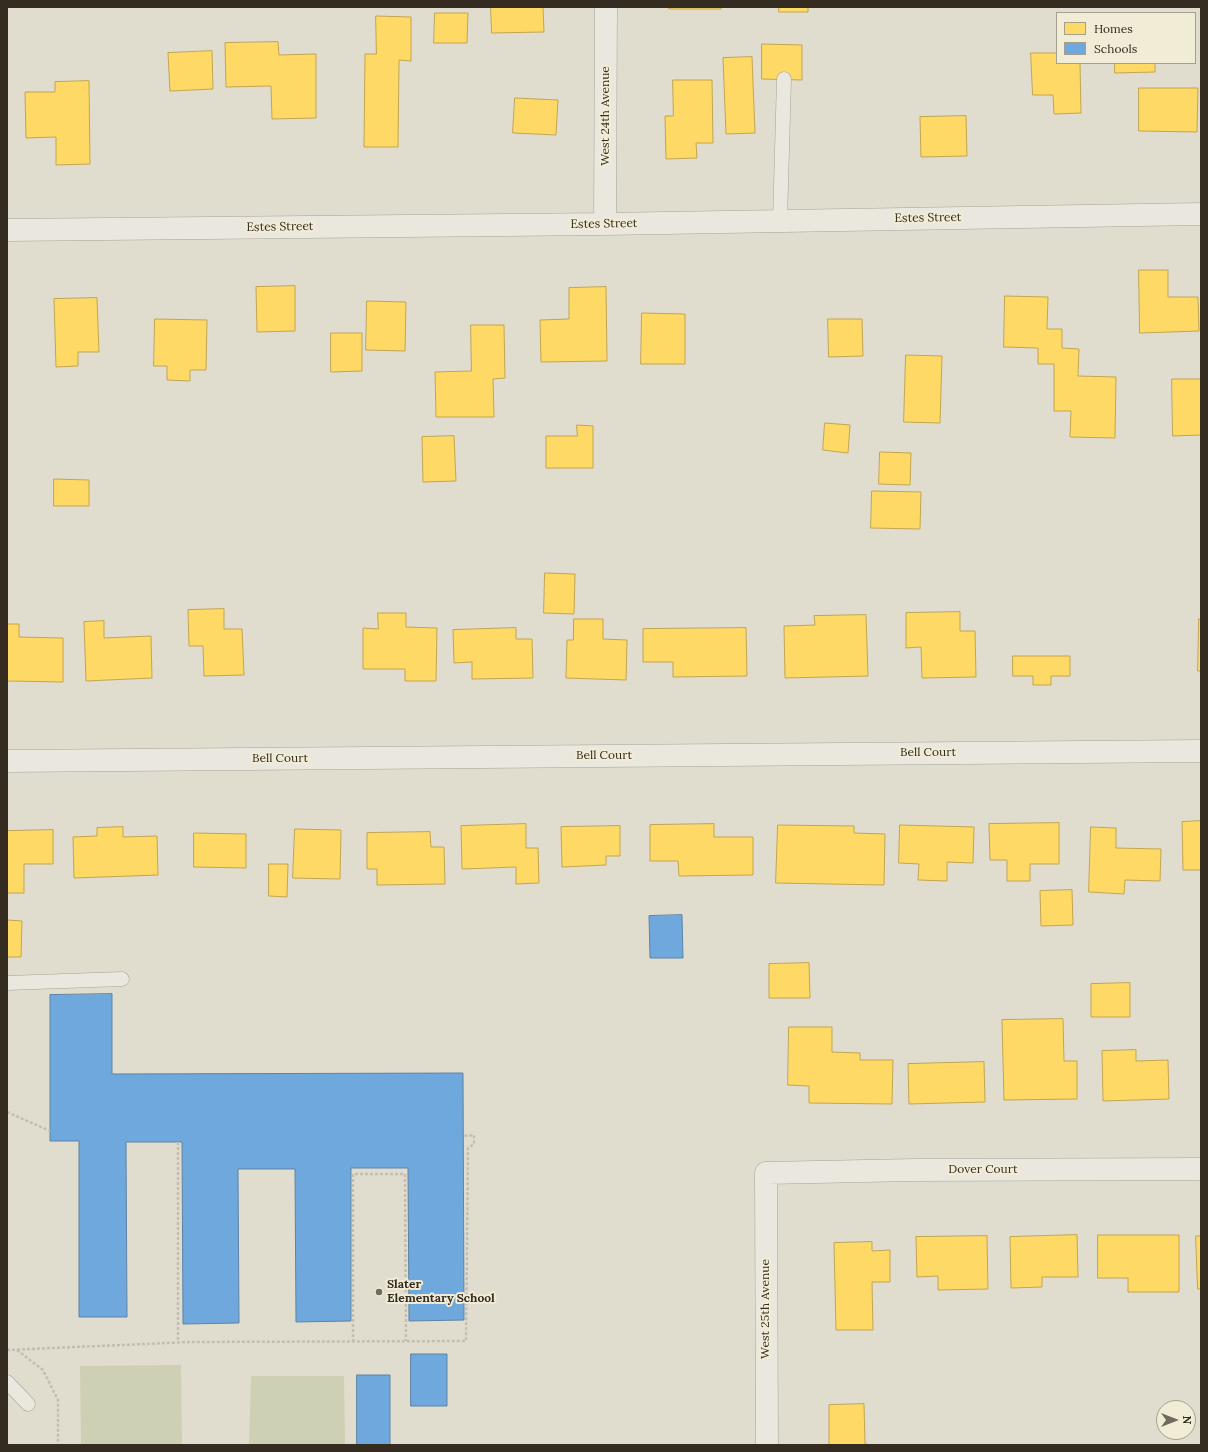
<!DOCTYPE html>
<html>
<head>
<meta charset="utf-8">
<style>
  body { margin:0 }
  #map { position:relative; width:1208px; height:1452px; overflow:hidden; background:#e1ddce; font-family:Lora,serif }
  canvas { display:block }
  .frame { position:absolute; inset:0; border:8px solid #342c20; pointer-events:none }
  .legend { position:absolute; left:1056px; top:12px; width:140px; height:52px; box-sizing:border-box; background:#f1ecd5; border:1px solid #a59f8d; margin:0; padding:5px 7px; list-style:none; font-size:12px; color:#342c20 }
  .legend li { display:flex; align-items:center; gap:8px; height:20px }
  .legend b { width:20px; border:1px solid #a59f8d }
  .north { position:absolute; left:1156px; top:1400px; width:40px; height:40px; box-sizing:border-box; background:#f1ecd5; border:1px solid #a59f8d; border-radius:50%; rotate:90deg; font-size:11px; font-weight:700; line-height:16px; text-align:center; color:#342c20 }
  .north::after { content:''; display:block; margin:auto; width:14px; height:18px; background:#716a5d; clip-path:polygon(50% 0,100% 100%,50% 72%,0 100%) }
</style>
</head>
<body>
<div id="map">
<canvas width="1208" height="1452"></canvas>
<div class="frame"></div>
<ul class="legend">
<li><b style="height:11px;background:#ffd966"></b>Homes</li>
<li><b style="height:11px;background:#6fa8dc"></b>Schools</li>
</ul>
<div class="north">N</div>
</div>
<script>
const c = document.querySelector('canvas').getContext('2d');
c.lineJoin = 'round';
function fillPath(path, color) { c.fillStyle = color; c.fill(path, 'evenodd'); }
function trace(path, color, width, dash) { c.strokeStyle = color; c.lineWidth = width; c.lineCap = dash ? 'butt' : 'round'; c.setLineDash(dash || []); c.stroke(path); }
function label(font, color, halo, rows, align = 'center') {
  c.font = font + ' Lora,serif'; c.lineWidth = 4; c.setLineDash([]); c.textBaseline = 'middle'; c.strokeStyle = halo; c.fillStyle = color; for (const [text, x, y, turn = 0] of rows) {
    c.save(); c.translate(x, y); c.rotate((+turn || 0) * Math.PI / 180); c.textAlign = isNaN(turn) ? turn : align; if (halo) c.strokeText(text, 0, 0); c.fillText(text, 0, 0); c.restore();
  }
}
const green = new Path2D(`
  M181 1365 182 1445H81L80 1366Z
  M251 1376H344L345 1445H249Z`);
const homes = new Path2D(`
  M491 7H543L544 32 492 33Z
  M669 7H721V9H669Z
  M779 7H808V12H779Z
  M435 13H468L467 43H434Z
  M376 16 411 17V61L399 60 398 147H364L365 54H376Z
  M278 42 279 55 316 54V118L272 119 271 86 226 87 225 43Z
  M762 44 802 45V80L762 79Z
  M212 51 213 89 170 91 168 53Z
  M1031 53H1057V63H1080L1081 113 1054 114 1053 95H1033Z
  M752 57 755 133 726 134 723 58Z
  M1115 63H1155V72L1115 73Z
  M673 80H712L713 143H696L697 158 666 159 665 116H673Z
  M89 81 90 164 56 165V137L26 138 25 92H55V82Z
  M1139 88H1198L1197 132 1139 131Z
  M515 98 558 100 556 135 513 133Z
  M966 116 967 156 921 157 920 117Z
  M1139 270H1168V297H1198L1199 331 1140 333Z
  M295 286V331L257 332 256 287Z
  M606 287 607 361 541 362 540 320 569 319V288Z
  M1005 296 1048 297 1047 329H1062V348L1079 349 1078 376 1116 377 1115 438 1070 437 1071 411H1054V364H1038V348L1004 347Z
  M97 298 99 352H78V366L56 367 54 299Z
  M367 301 406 302 405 351 366 350Z
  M642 313 685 314V364H641Z
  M155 319 207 320 206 370H190V381L167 380V366H154Z
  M828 319H862L863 356 829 357Z
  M471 325H504L505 378 493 379 494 417H436L435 372 471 371Z
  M331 333H362V371L331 372Z
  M906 355 942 356 940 423 904 422Z
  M1172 379H1201V435L1173 436Z
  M825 423 850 425 848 453 823 450Z
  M577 425 593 426V468H546V436H577Z
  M454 436 456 481 423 482 422 437Z
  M880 452 911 453 910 485 879 484Z
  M54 479 89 480V506H54Z
  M872 491 921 492 920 529 871 528Z
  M545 573 575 574 574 614 544 613Z
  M224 609V629H242L244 675 204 676 203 646H189L188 610Z
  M960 612V631H975L976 677 922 678 921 647 906 648V613Z
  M378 613H406V627L437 628 436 681H405V669H363V628L378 629Z
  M866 615 868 676 785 678 784 626 815 625 814 616Z
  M574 619H603V639L627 640 626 680 566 678 567 640H573Z
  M1199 619 1201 620V671H1198Z
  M104 621V638L151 636 152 678 86 681 84 622Z
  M7 624H19V637L63 638V682L7 681Z
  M516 628V639H532L533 678 472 679V662L454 663 453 630Z
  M746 628 747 676 673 677V662H643V629Z
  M1013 656H1070V676H1051V685H1033V676H1013Z
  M1201 821V870H1183L1182 822Z
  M1059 823V864H1030V881H1007V860H990L989 824Z
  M526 824V848H538L539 883 516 884V867L462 869 461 826Z
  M714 824V837H753V875L679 876 678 861H650V825Z
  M778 825 854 826V833L885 834 884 885 776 883Z
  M900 825 974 827 973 863 947 862V881L918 880 919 864 899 863Z
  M620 826V856H606V865L562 867 561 827Z
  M123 827V837L157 836 158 875 74 878 73 837 97 836V828Z
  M1091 827 1116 828V848L1161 849 1160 881 1125 880 1124 894 1089 892Z
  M295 829 341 830 340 879 293 878Z
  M53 830V864H24V893H7V831Z
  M430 832 431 847H444L445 884 377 885V869H367V833Z
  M194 833 246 834V868L194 867Z
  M269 864H288L287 897 269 896Z
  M1072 890 1073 925 1041 926 1040 891Z
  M7 920 22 921 21 957H7Z
  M809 963 810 998H769V964Z
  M1130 983V1017H1091V984Z
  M1063 1019 1064 1061H1077V1099L1004 1100 1002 1020Z
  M789 1027H832V1052L860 1053V1060H893L892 1104 809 1103V1086L788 1085Z
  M1136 1050V1061L1168 1060 1169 1099 1103 1101 1102 1051Z
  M984 1062 985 1102 909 1104 908 1064Z
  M1077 1235 1078 1277H1042V1287L1011 1288 1010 1237Z
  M1098 1235H1179V1292H1128V1278H1098Z
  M987 1236 988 1289 938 1290V1276L917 1277 916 1237Z
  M1196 1236H1201V1289H1198Z
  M872 1242V1251L890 1250V1282H872L873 1330H836L834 1243Z
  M864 1404 865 1444 872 1445H829V1405Z`);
const schools = new Path2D(`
  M682 915 683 958H650L649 916Z
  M112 994V1074L463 1073 464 1320 409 1321 408 1168H351V1321L296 1322 295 1169H238L239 1323 183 1324 182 1142H126L127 1317H79V1141H50V995Z
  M411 1354H447V1406H411Z
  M357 1375H390V1445H357Z`);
const path = new Path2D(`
  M7 1112 50 1131
  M178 1142V1343
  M353 1342V1174H405L406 1341
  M7 1350 190 1342 466 1341 468 1148 474 1144V1135L463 1136
  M17 1350 43 1370 58 1400V1445`);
const service = new Path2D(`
  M780 221 784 79
  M7 983 122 979
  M7 1382 28 1404`);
const minor = new Path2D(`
  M605 224 606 7
  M7 230 605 224 1201 214
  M7 761 1201 751
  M767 1445 766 1173 915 1170 1201 1169`);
const markers = [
  [379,1292,4,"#716a5d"]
];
const streetNames = [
  ["West 24th Avenue",606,116,-90],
  ["Estes Street",928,218,-1],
  ["Estes Street",604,224,-1],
  ["Estes Street",280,227,-1],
  ["Bell Court",928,753],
  ["Bell Court",604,756],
  ["Bell Court",280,759],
  ["Dover Court",983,1170],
  ["West 25th Avenue",766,1309,-90]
];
const poiNames = [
  ["Slater",387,1285],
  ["Elementary School",387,1299]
];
fillPath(green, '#cdd0b2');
fillPath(homes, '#ffd966');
trace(homes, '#c2a551', 1);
fillPath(schools, '#6fa8dc');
trace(schools, '#5d83a4', 1);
trace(service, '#a6a297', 15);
trace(minor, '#a6a297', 23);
trace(path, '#c2beb5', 2.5, [3, 2]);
trace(service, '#eae7de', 14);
trace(minor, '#eae7de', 22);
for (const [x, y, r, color] of markers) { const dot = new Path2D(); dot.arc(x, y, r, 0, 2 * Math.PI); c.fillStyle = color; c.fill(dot); trace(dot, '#f1ecd5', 1.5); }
label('12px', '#342c20', '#f1ecd5', streetNames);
label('bold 12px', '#342c20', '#f1ecd5', poiNames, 'left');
</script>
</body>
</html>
